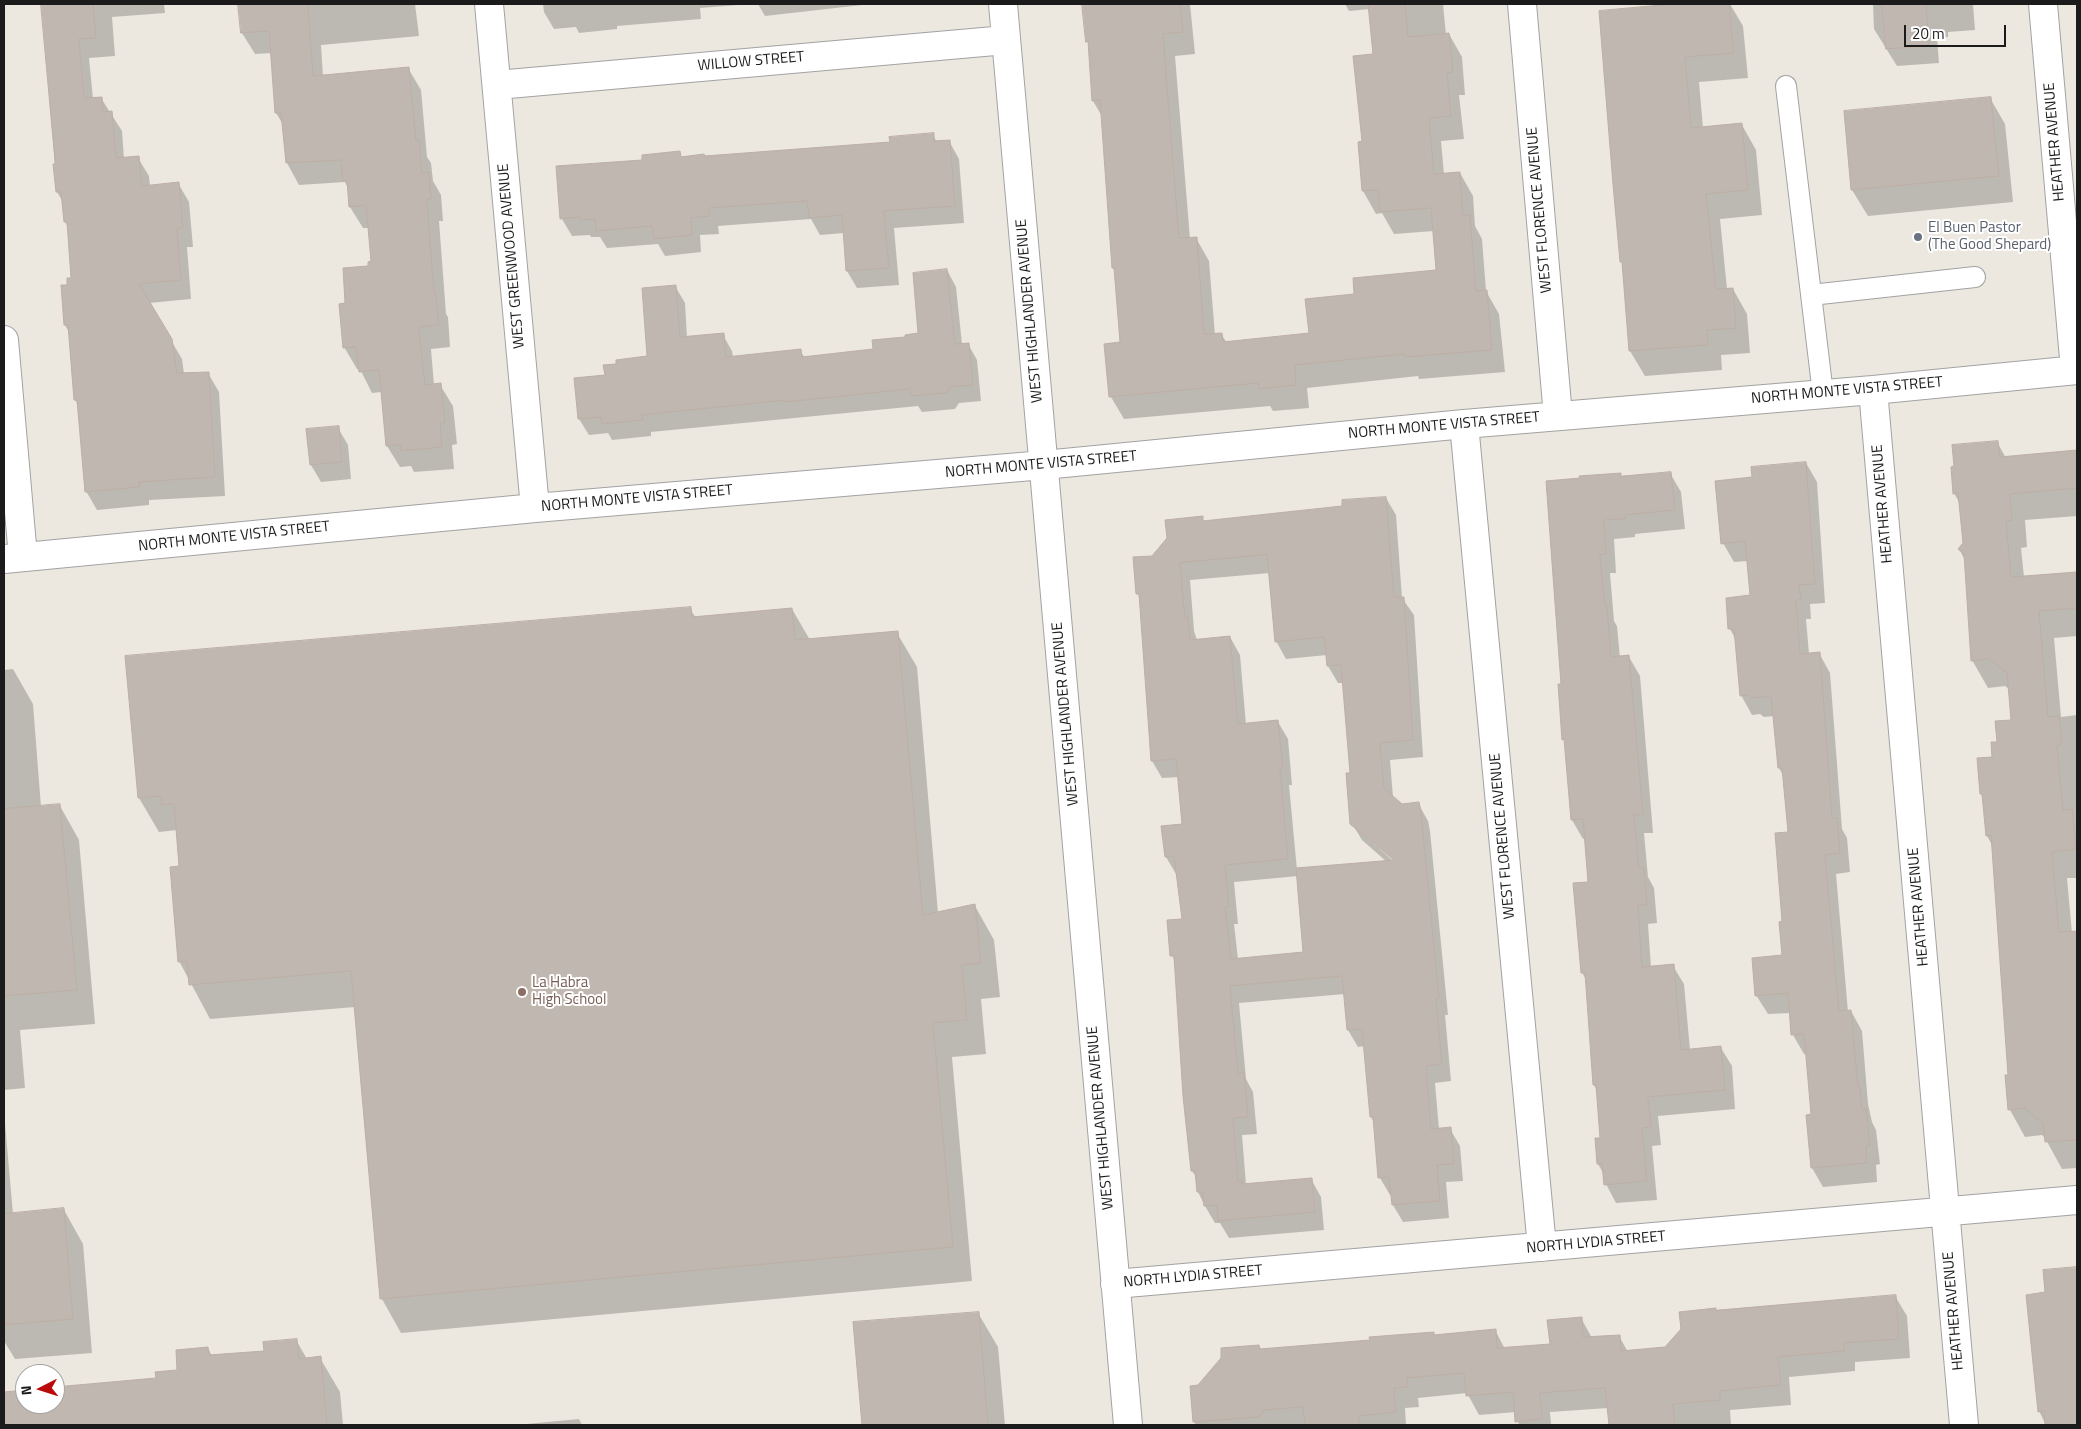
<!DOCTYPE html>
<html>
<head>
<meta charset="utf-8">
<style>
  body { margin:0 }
  #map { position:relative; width:2081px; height:1429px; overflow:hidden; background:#ece8e0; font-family:"Titillium Web",sans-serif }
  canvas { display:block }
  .frame { position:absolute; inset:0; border:5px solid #1b1b1b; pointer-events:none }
  .north { position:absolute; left:15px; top:1364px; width:50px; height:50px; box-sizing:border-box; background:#fff; border:1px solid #a4a4a4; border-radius:50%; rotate:265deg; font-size:14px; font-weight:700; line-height:20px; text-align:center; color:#1b1b1b }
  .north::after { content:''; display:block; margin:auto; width:18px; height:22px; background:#bc090a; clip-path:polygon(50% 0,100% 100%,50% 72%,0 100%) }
  .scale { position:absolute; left:1904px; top:25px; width:102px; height:22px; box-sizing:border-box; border:2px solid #1b1b1b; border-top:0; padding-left:6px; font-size:15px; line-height:18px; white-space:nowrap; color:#1b1b1b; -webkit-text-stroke:4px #fff; paint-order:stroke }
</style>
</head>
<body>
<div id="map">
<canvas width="2081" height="1429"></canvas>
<div class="frame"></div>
<div class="north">N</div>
<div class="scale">20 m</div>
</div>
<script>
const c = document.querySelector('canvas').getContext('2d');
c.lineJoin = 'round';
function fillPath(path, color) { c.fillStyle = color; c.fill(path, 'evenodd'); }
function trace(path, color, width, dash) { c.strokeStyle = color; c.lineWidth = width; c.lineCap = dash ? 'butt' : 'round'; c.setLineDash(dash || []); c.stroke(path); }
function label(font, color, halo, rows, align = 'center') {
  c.font = font + ' "Titillium Web",sans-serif'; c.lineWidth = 4; c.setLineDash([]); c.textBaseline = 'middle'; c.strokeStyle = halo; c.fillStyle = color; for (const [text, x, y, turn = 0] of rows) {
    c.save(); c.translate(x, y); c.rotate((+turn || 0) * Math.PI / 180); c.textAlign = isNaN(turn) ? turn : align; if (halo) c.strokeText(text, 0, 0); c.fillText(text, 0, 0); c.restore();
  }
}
const shadow = new Path2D(`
  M43 4H164L165 13 112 17 115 56 89 58 93 99 101 98 122 131 124 159 138 158 149 176 150 186 178 183 189 202 193 247H187L191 299 149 303 182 359 184 374 208 373 219 392 225 496 149 500V505L97 510 86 491 79 405 75 400 69 332 65 325 69 286 72 279 69 228 65 222 63 202 57 192Z
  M240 4H415L419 36 321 45 323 76 408 68 421 90 427 157 431 163 433 181 441 195 443 221H439L446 314 448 317 450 347 431 349 434 385H440L453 406 457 444 452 445 454 469 414 472 411 466 400 467 387 446 382 392 372 393 360 369H357L344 347 346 304 372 262 369 228H363L350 207 348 188 345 182 299 185 287 163 284 126 276 113 272 53 255 54 242 33Z
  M543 4H751L700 8 701 19 617 26V29L579 33 576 27 554 29 544 12Z
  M758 4H871L765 16Z
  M1084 4H1190L1195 54 1175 56 1190 239 1196 238 1209 261 1215 335 1221 334 1227 343 1311 335 1356 295 1437 271 1434 231 1394 234 1382 213 1376 214 1363 191 1359 143 1363 142 1374 55 1370 9 1349 11 1345 4H1443L1446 35 1449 34 1462 57 1465 95H1459L1464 139 1441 141 1444 174 1460 173 1473 196 1475 226 1482 239 1486 291 1499 314 1505 372 1419 379 1418 376 1307 388 1309 408 1273 411 1270 406 1124 419 1111 397 1121 344 1116 272 1113 268 1103 118 1093 101 1089 45 1087 41Z
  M1692 4H1730L1743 26 1748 78 1699 82 1703 128 1742 125 1756 150 1762 215 1720 219 1727 289H1733L1747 314 1750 353 1721 355 1722 370 1645 376 1630 351 1601 12Z
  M1873 4H1973L1975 30 1948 32V37L1937 38 1939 63 1897 66 1874 29Z
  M1990 98 2005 124 2013 202 1868 216 1852 190Z
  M933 135 937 142 949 141 959 159 964 223 894 228 899 285 857 288 847 271 844 233 820 235 811 219 718 226 719 234 700 235 701 252 665 256 658 244 607 248 600 237H591L590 235 572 236 562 219 643 161 680 153 682 158H705L891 143Z
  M947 270 956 287 962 344H968L977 360 981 401 959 403 955 409 922 412 918 406 651 432V436L612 440 608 433 589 435 579 419 606 376 648 357 675 286 685 303 687 338 723 335 732 351 733 357 800 351 805 358 874 350 919 334Z
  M338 428 348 445 351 479 321 482 311 465Z
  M1997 442 2006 458 2077 453V516L2025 520 2027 547 2021 548 2024 577 2077 573V636L2054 638 2061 717 2077 715V878H2067L2072 933 2077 932V1000L2068 1001 2077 1088V1168L2062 1169 2045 1138 2042 1135 2025 1137 2010 1110 2009 1076 1992 845 1987 836 1984 799 1981 794 1998 743 2012 721 2009 689 2005 686 1988 688 1972 660 1965 560 1959 549 1964 544 1960 504 1954 493Z
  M1806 463 1817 482 1825 603 1810 604 1811 619H1806L1809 654 1819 653 1830 673 1842 829 1847 838 1850 872 1836 874 1848 1012 1851 1011 1862 1031 1868 1104 1872 1122 1876 1130 1880 1164 1876 1165 1877 1182 1823 1187 1812 1168 1813 1115 1807 1054H1804L1793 1035 1791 1013 1768 1014 1756 995 1783 956 1789 833 1784 777 1779 768 1774 716 1764 717 1760 714 1752 715 1741 695 1736 640 1730 629 1751 596 1748 561 1734 562 1723 543 1754 479Z
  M1670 473 1681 492 1685 529 1635 534V537L1614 539 1616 573H1610L1614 621 1617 626 1620 658 1629 657 1640 676 1653 833H1644L1648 877 1654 888 1657 923 1648 924 1651 967 1673 966 1684 984 1690 1050 1721 1048 1732 1066 1735 1109 1658 1116 1661 1145 1652 1146 1657 1200 1616 1203 1606 1184 1605 1176 1598 1164 1596 1140 1602 1139 1597 1091 1594 1085 1586 980 1582 972 1589 883 1586 838 1583 839 1572 820 1566 742 1564 739 1562 685 1547 482 1620 474 1622 477Z
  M1386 498 1396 515 1402 598 1414 615 1423 757 1390 760 1393 797 1402 805 1418 803 1428 821 1430 831 1448 1015H1445L1451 1081 1435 1083 1439 1129H1450L1460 1146 1463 1181 1446 1182 1449 1218 1403 1222 1393 1205 1392 1195H1390L1380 1178 1375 1124 1371 1117 1365 1046 1358 1047 1348 1030 1345 994 1239 1003 1246 1079 1253 1092 1257 1134 1242 1135 1246 1185 1311 1179 1321 1197 1324 1230 1229 1238 1220 1223H1215L1205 1206 1198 1192 1197 1178 1192 1171 1175 962 1172 955 1183 920 1178 874H1176L1166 857 1183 825 1179 777 1162 778 1152 761 1141 600 1138 594 1152 557 1202 518 1204 522 1344 507ZM1270 573 1276 641 1286 659 1327 655 1328 666 1338 683H1344L1352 774 1351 822 1362 840 1387 862 1297 870 1289 785H1292L1288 739 1278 722 1246 725 1240 655 1230 637 1197 640 1194 631 1190 580ZM1359 828 1399 864 1398 865 1359 831ZM1298 876 1305 953 1238 959 1234 924H1238L1234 882Z
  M690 609 696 618 792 609 810 640 897 633 917 667 938 913 975 906 994 940 1000 997 981 999 986 1054 952 1057 972 1281 401 1333 382 1299 355 1007 210 1019 179 961 180 867 177 830 159 832 139 798Z
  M13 669 33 704 41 807 60 806 79 840 95 1024 20 1030 25 1088 4 1090V670Z
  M4 1112 13 1214 64 1210 83 1244 92 1353 15 1359 4 1341Z
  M2077 1268V1425H2046L2039 1411 2046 1293 2044 1271Z
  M1895 1296 1907 1316 1910 1358 1855 1362V1371L1789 1377 1791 1405 1730 1410 1731 1425H1610L1608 1408 1550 1412 1551 1425H1519L1516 1412 1479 1415 1467 1393 1418 1398 1419 1407 1405 1408 1406 1425H1196L1194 1422 1191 1387 1198 1386 1259 1346 1261 1350 1371 1341 1433 1333 1435 1336 1495 1330 1505 1349 1551 1345 1581 1318 1592 1338 1619 1336 1628 1352 1666 1348 1716 1312Z
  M978 1313 998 1347 1005 1425H863L854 1323Z
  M296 1340 307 1359 320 1358 340 1392 343 1425H4V1393L25 1391V1404H55V1388L157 1379 179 1371 208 1348 212 1356 266 1352Z
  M579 1419 582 1425H516Z`);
const building = new Path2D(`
  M41 4H93L96 38 79 39 84 98 102 97 103 112 112 111 116 158 139 156 142 186 179 182 183 228 177 229 181 280 139 284 172 339 177 373 209 372 215 477 139 482 140 487 85 492 77 400H74L68 325H64L61 285H67V278H71L67 222H64L61 192H56L53 164H55Z
  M238 4H308L313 76 409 67 416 141 419 140 422 173 429 172 431 199 427 200 434 294H436L439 325 419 327 425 385 441 383 445 423H440L442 447 401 451 400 445 386 446 379 370 359 372 356 347 343 348 339 304 345 303 343 268 368 266V262L371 261 366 205 349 207 347 181H343L341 160 286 163 281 113H275L269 31 241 33Z
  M1082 4H1180L1183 32 1163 34 1179 238 1197 237 1204 334 1222 333 1223 342 1309 333 1305 299 1354 294 1353 278 1436 270 1431 208 1380 212 1378 190 1362 191 1358 142 1362 141 1353 56 1373 54 1368 4H1405L1408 37 1449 33 1453 72 1447 73 1451 116 1429 118 1434 174 1460 172 1463 215H1470L1476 291 1487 290 1492 350 1405 357V354L1295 365 1296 385 1259 389 1258 383 1109 397 1104 344 1120 342 1114 268H1112L1100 100 1092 101 1088 41 1086 42Z
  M1673 4H1729L1734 53 1685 57 1691 128 1742 123 1748 190 1706 194 1716 289 1733 288 1736 328 1707 330 1708 345 1629 351 1622 262H1620L1613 184 1599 11Z
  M1882 4H1926L1929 46 1886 49Z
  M1991 97 1999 176 1851 190 1844 111Z
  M934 133V141L950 140 955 206 884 211 889 268 846 271 842 215 809 218 807 201 709 208 710 216 691 218 692 235 654 239 652 226 596 231 595 219 580 220V217L560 219 556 166 642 160V155L680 151 681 157 704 154 705 156 890 142 889 137Z
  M947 269 955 344 969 343 973 385 950 387 946 393 911 396 910 389 786 402V400L642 415 643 420 602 424 601 417 578 419 574 378 605 375 603 365 616 364V360L647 356 642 288 676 285 680 337 724 333 726 357 801 349 802 357 873 349 872 340 905 337V335L918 333 913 273Z
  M339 426 342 462 310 465 306 429Z
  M1998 441 2000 457 2077 450V488L2010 494 2012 520 2006 521 2011 577 2077 572V608L2039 611 2048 717 2059 716 2062 745H2057L2063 810 2072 809 2076 849 2052 852 2059 932 2077 931V1140L2045 1142 2043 1124 2025 1108 2008 1110 2005 1075H2008L1991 835 1986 836 1982 794H1980L1977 758 1992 757 1991 742H1997L1995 721 2011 720 2007 673 1989 659 1971 661 1964 554 1958 549 1963 543 1958 493 1953 494 1951 467 1954 466 1952 445Z
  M1806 462 1815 584 1799 585 1801 600H1796L1800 654 1820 652 1832 818H1837L1840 853 1825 855 1839 1011 1851 1010 1858 1087H1860L1862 1110 1866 1109 1870 1145 1866 1146 1867 1163 1811 1168 1806 1115 1811 1114 1804 1034 1791 1035 1788 993 1755 996 1752 958 1782 955 1779 922 1782 921 1775 833 1788 832 1782 768H1778L1771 696 1752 698 1748 695 1740 696 1734 629H1728L1726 598 1750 595 1745 541 1721 544 1715 481 1752 477 1751 467Z
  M1671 472 1675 510 1625 515V519L1604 520 1606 554 1600 555 1605 606H1607L1611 657 1629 655 1643 814 1634 815 1639 868H1644L1647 905H1638L1642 967 1674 964 1681 1050 1721 1046 1725 1090 1648 1097 1651 1127 1642 1128 1647 1181 1604 1185 1602 1164H1597L1595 1138H1600L1596 1085H1593L1585 973H1581L1573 883 1588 882 1583 819 1571 820 1564 739 1562 740 1558 684H1561L1546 481 1580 478 1579 476 1621 473V476Z
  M1386 497 1394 597H1404L1413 740 1380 743 1384 788 1402 804 1419 802 1421 812 1439 998H1436L1442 1064 1426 1066 1431 1129 1451 1127 1454 1164 1437 1165 1440 1201 1392 1205 1389 1177 1378 1178 1373 1117H1370L1362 1029 1347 1030 1342 976 1230 986 1238 1073H1244L1248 1117 1233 1118 1238 1181 1242 1180V1184L1312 1178 1315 1212 1218 1221 1217 1205 1204 1206 1202 1192H1197L1195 1171H1191L1183 1096 1174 956H1170L1167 920 1182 919 1174 856 1165 857 1161 826 1182 824 1176 759 1151 761 1139 594H1136L1133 557 1152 556 1167 538 1165 520 1203 516V521L1342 506V500ZM1267 555 1275 642 1324 637 1327 666 1341 665 1350 773H1346L1350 824 1394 860 1296 868 1303 952 1231 959 1225 907H1229L1225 865 1288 859 1280 768H1283L1278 720 1238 724 1230 636 1190 640 1188 617 1185 618 1180 563Z
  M691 607 692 617 792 608 795 640 898 631 923 915 975 904 981 963 962 965 967 1020 933 1023 953 1247 380 1299 351 971 189 985 187 961 178 962 170 867 179 866 174 804 162 805 161 796 138 798 125 656Z
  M60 804 77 990 4 996V809Z
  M64 1208 73 1319 4 1325V1214Z
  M2077 1267V1425H2045L2044 1411 2038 1412 2026 1295 2045 1292 2043 1270Z
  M1896 1295 1899 1339 1844 1343 1845 1351 1778 1357 1781 1385 1720 1391V1400L1673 1404 1675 1425H1609L1605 1388 1540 1393 1542 1419 1515 1422 1513 1392 1466 1396 1464 1373 1407 1378 1408 1387 1394 1388 1396 1412 1359 1416V1425H1305L1303 1407 1264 1410 1259 1417 1193 1422 1190 1386 1198 1385 1221 1358V1348L1259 1345 1260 1349 1370 1340 1369 1337 1434 1332V1335L1496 1329 1497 1348 1550 1344 1547 1320 1582 1317 1583 1337 1620 1335 1621 1351 1665 1347 1681 1329 1679 1312 1716 1308V1310Z
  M979 1312 988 1425H862L853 1322Z
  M297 1339 299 1359 321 1356 327 1425H4V1392L25 1390V1404H55V1387L156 1378 155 1372 177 1370 176 1350 208 1347 209 1355 264 1351 263 1342Z`);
const lane = new Path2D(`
  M1786 86 1823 394
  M1811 295 1975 277`);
const street = new Path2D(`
  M489 4 535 508
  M1003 4 1128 1425
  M1522 4 1558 416
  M2043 4 2075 370
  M497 85 1006 40
  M4 340 23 557
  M1873 390 1964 1425
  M1464 424 1542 1247
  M4 559 535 508 1044 465 1464 424 1873 390 2077 370
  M1115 1284 2077 1200`);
const markers = [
  [1918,237,5,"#6b7280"],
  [522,992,5,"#8d6e63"]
];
const streetNames = [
  ["WILLOW STREET",751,62,-5],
  ["HEATHER AVENUE",2055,142,-95],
  ["WEST FLORENCE AVENUE",1540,210,-95],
  ["WEST GREENWOOD AVENUE",512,256,-95],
  ["WEST HIGHLANDER AVENUE",1030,311,-95],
  ["NORTH MONTE VISTA STREET",1847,391,-5],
  ["NORTH MONTE VISTA STREET",1444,426,-5],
  ["NORTH MONTE VISTA STREET",1041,465,-5],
  ["NORTH MONTE VISTA STREET",637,499,-5],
  ["HEATHER AVENUE",1883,504,-95],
  ["NORTH MONTE VISTA STREET",234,537,-6],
  ["WEST HIGHLANDER AVENUE",1066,714,-95],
  ["WEST FLORENCE AVENUE",1503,836,-95],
  ["HEATHER AVENUE",1919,907,-95],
  ["WEST HIGHLANDER AVENUE",1101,1118,-95],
  ["NORTH LYDIA STREET",1596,1243,-5],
  ["NORTH LYDIA STREET",1193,1277,-5],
  ["HEATHER AVENUE",1954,1311,-95]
];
const worshipNames = [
  ["El Buen Pastor",1928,228],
  ["(The Good Shepard)",1928,245]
];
const educationNames = [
  ["La Habra",532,983],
  ["High School",532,1000]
];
fillPath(shadow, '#0003');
fillPath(building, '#c0b7b0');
trace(building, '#bdaea4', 1);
trace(lane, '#a2a2a2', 22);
trace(street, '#a2a2a2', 30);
trace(lane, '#fff', 20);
trace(street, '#fff', 28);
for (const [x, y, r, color] of markers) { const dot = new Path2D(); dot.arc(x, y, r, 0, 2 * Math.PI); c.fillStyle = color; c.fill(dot); trace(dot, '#fff', 2); }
label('15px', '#1b1b1b', '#fff', streetNames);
label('15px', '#5b616d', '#fff', worshipNames, 'left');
label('15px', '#785e54', '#fff', educationNames, 'left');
</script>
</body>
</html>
